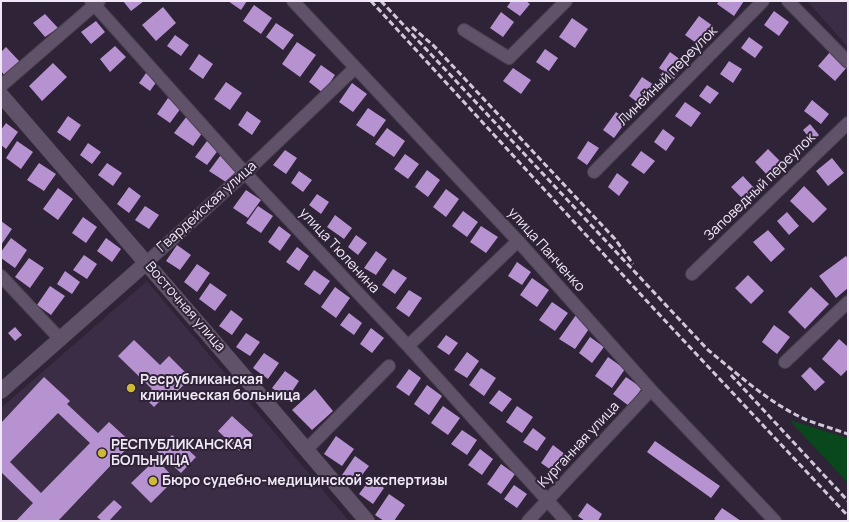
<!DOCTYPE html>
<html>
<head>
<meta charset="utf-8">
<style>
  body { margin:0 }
  #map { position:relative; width:849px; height:522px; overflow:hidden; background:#2f2337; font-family:Manrope,sans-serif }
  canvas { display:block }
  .frame { position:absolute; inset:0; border:2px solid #f0e8f6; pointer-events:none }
</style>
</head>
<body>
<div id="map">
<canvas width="849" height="522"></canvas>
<div class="frame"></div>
</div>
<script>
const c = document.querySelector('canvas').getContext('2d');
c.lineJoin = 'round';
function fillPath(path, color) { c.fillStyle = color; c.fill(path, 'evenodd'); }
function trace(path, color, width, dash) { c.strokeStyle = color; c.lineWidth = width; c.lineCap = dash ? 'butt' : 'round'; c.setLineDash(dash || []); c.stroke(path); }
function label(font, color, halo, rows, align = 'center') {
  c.font = font + ' Manrope,sans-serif'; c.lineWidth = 4; c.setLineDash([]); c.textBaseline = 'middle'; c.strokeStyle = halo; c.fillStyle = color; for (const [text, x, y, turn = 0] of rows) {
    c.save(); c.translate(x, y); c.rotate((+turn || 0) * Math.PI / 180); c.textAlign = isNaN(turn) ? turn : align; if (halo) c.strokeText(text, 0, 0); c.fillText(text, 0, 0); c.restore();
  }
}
const built = new Path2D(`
  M807 1H848V47Z
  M147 281 349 521H1V408Z`);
const green = new Path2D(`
  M789 420 848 438V483Z`);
const building = new Path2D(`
  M123 1H144L131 11Z
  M228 1H247L241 10Z
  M511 1H526L530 4 520 16 507 7Z
  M719 1H744L734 16 717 4Z
  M254 5 272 18 261 34 243 21Z
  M163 7 176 23 156 41 142 25Z
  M774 11 789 22 779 36 764 25Z
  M501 12 514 22 503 37 490 28Z
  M45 14 58 28 45 37 33 23Z
  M699 16 713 26 699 45 685 35Z
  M572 18 588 29 575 48 559 37Z
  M96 21 105 32 91 44 81 32Z
  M276 23 294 35 283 50 266 37Z
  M175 35 189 45 181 56 167 46Z
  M749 37 763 47 755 58 741 48Z
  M297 42 316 55 300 77 282 64Z
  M115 46 126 57 110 72 100 59Z
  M6 47 20 62 5 76 1 71V52Z
  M545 49 558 58 549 71 536 62Z
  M831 51 848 66 835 81 818 66Z
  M670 52 685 63 674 79 659 68Z
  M199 54 213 64 203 79 189 69Z
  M729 61 742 69 733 83 720 74Z
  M53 63 67 77 42 101 29 86Z
  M321 65 335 75 323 93 309 82Z
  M151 66 162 74 150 91 139 83Z
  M513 68 531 80 521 94 503 81Z
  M642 77 657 87 644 107 629 96Z
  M226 82 242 93 230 110 214 99Z
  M352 83 367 94 353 112 339 102Z
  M707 85 719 93 710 104 699 96Z
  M168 98 181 108 170 123 157 114Z
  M812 100 829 114 821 124 804 111Z
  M685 102 701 113 691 127 675 116Z
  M368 108 386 120 374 137 356 125Z
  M247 111 261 121 252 135 238 125Z
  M616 112 627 120 614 138 603 130Z
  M68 116 81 125 70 141 57 132Z
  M187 116 205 129 193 146 174 133Z
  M6 123 18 132 6 149 1 145V130Z
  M810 124 819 135 812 141 803 130Z
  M387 128 405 141 394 157 375 144Z
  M663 129 675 138 666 151 654 142Z
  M17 141 33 152 21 169 6 158Z
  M207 141 219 149 207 165 195 157Z
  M588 141 599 148 587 165 577 158Z
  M88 143 101 152 92 164 80 155Z
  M768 149 783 164 769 177 755 162Z
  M285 150 297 158 286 174 273 165Z
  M641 151 655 161 644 174 631 165Z
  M223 152 242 165 229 184 209 171Z
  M405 154 419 164 408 179 394 169Z
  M832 158 844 173 828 186 816 171Z
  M39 163 56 174 44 191 27 180Z
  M107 163 122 173 113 186 98 175Z
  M427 170 440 180 428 197 415 187Z
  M299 171 312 180 303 192 291 183Z
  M617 173 629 182 619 196 608 187Z
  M743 176 756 190 745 201 731 187Z
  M804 186 827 209 813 223 790 201Z
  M129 187 141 196 129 213 117 204Z
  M58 188 73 199 58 220 43 209Z
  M446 189 459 199 446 217 433 207Z
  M246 190 261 200 248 218 233 208Z
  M317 194 329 202 321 214 309 205Z
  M145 206 159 215 149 229 135 220Z
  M258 206 273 216 261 233 246 223Z
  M463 211 478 222 467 237 452 226Z
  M787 212 799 226 789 235 777 221Z
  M335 215 352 228 344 239 327 227Z
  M83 217 97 227 86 243 72 233Z
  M1 221 12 229 1 245Z
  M279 226 291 235 280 251 268 242Z
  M481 226 498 237 486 253 470 242Z
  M768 230 785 249 771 262 753 242Z
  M356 235 367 243 358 255 348 247Z
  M11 238 27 250 15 268 1 258V252Z
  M106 238 121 249 112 262 97 251Z
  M177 245 191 255 180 270 166 261Z
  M297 247 309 256 299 271 286 262Z
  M376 251 387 259 376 275 364 268Z
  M84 255 97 264 87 279 73 270Z
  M846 256 848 259V288L836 298 819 276Z
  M29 258 44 268 30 288 15 277Z
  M517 262 531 272 522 285 508 276Z
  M197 264 210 273 197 292 184 282Z
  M393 269 407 278 395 294 382 285Z
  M314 270 330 281 320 295 304 284Z
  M65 271 80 282 72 294 57 284Z
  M748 275 764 291 751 304 735 288Z
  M532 278 549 290 537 307 520 295Z
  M210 283 227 295 215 311 199 299Z
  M50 286 65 296 51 315 37 305Z
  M335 287 350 298 336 318 321 307Z
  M811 287 829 304 805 329 788 312Z
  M409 290 422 298 409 317 396 308Z
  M552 302 568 313 555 331 539 320Z
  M231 310 243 319 232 335 219 326Z
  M349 313 362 323 354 335 340 325Z
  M576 315 591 326 575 349 559 339Z
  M774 325 790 337 777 354 762 342Z
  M15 327 22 335 15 341 8 333Z
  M371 328 384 338 372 353 360 344Z
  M246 333 260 342 250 356 236 347Z
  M446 335 458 343 449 355 437 347Z
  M590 337 604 347 592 363 579 353Z
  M839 339 848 347V369L841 376 822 359Z
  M134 340 160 365 169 356 191 378 166 402 162 399 154 407 144 397 152 389 118 356Z
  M467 352 479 361 467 378 454 370Z
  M264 353 279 363 268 379 253 368Z
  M608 357 625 369 612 388 595 376Z
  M810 367 825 382 815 391 801 376Z
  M481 368 496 378 484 396 469 385Z
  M409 369 421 378 409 396 396 387Z
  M285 371 299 381 287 399 272 388Z
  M44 377 70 401 67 404 98 433 109 422 132 443 58 521H16L33 503 1 472V423ZM58 413 90 443 41 493 10 462Z
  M626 377 642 388 629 406 613 394Z
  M427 385 442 396 429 415 414 404Z
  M315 389 333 411 312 430 292 410Z
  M499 390 512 399 502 412 489 403Z
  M443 406 460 418 448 435 431 423Z
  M517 406 533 417 522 433 506 422Z
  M232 416 253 435 240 451 218 431Z
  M533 428 546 438 537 451 523 442Z
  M462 430 477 440 467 455 451 444Z
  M172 435 196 457 181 473 157 451Z
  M336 436 354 449 342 466 324 454Z
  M655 441 720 486 711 498 647 452Z
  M553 445 566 455 554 472 541 463Z
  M480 449 493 459 482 475 468 465Z
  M355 456 369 466 355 484 342 475Z
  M156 459 175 479 151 503 131 483Z
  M501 464 515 474 501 494 487 484Z
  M371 478 384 488 373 504 359 494Z
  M514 485 527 494 517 508 504 499Z
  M389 494 405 505 394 521H384L375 515Z
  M114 500 122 507 109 521H102L97 517Z
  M587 503 602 514 598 521H585L578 516Z
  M722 508 741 521H717L714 519Z`);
const minor = new Path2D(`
  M91 1 245 173 408 346 566 521
  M293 1 518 241 651 390 775 521
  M788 1 848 62
  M464 30 509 58 566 1
  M1 86 99 1
  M594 172 763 1
  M146 263 245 173 355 68
  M692 274 848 123
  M1 276 60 339
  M408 346 518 241
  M785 362 848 302
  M306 450 389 366
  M528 521 651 390`);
const tertiary = new Path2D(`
  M1 95 230 360 367 521
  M1 391 146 263`);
const rail = new Path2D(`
  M371 1 656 311 848 516
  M381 1 708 350C739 375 770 404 807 420 820 425 834 429 848 434
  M412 27 434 46 615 239 633 264
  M731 375 848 501`);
const markers = [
  [131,388,5,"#cdb938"],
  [102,453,5,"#cdb938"],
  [153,481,5,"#cdb938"]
];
const streetNames = [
  ["Линейный переулок",668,76,-45],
  ["Заповедный переулок",760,187,-44],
  ["Гвардейская улица",207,207,-42],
  ["улица Панченко",546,250,48],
  ["улица Тюленина",339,251,47],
  ["Восточная улица",185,307,49],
  ["Курганная улица",579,445,-47]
];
const poiNames = [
  ["Ресрубликанская",140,380],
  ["клиническая больница",140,396],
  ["РЕСПУБЛИКАНСКАЯ",111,445],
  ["БОЛЬНИЦА",111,461],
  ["Бюро судебно-медицинской экспертизы",162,481]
];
fillPath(built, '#3c2d46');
fillPath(green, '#09471c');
fillPath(building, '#b792d1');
trace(minor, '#4b4152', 14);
trace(tertiary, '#4b4152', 16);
trace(minor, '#605369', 12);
trace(tertiary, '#605369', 15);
trace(rail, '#d1c8d7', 3, [6, 3]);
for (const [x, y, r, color] of markers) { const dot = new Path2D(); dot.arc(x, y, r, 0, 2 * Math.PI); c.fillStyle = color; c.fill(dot); trace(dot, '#2f2337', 1.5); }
label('14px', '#f0e8f6', '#2f2337', streetNames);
label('bold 14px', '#f0e8f6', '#2f2337', poiNames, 'left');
</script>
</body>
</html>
